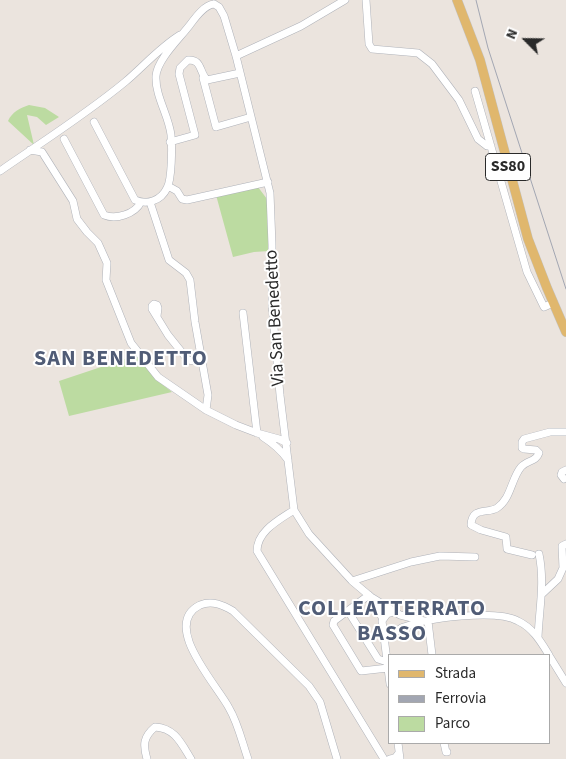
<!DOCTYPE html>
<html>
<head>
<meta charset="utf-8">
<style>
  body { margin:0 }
  #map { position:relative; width:566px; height:759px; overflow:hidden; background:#ebe4de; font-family:"Source Sans 3",sans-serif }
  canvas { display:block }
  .legend { position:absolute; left:388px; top:654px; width:162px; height:90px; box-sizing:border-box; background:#fff; border:1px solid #aaa; margin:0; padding:6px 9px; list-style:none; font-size:15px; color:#2a2a2a }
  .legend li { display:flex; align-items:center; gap:10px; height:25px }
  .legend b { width:25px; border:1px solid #aaa }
  .north { position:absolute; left:501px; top:15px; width:50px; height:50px; -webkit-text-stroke:4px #fff; paint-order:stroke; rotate:293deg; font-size:14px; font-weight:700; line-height:20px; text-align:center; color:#2a2a2a }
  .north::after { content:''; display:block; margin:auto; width:18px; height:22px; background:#2a2a2a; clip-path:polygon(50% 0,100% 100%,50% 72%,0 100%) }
</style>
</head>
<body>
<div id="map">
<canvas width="566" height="759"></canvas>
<ul class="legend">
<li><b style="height:6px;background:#e0b76d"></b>Strada</li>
<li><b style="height:6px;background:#a2a6b2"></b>Ferrovia</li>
<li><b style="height:14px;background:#bcdba1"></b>Parco</li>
</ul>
<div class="north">N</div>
</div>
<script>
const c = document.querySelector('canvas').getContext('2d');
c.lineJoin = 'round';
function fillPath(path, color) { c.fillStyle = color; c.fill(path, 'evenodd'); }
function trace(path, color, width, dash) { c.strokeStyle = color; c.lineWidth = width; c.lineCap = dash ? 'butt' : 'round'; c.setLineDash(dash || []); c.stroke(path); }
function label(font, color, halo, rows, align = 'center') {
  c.font = font + ' "Source Sans 3",sans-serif'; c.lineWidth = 4; c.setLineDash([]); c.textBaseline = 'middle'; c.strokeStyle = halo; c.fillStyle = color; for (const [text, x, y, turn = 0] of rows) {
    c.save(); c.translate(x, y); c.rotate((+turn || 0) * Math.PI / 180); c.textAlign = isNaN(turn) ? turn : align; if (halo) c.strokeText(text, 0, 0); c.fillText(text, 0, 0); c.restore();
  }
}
const green = new Path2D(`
  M29 105 45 108 59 117 46 125 37 117 27 115 34 145 8 121C12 112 20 108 29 105Z
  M258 187 267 199 269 251 254 252 233 257 216 195Z
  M137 355 157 380 172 392 69 416 59 381Z`);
const minor = new Path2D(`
  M366 0 369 44 372 49 418 53 432 64 459 100 478 139 487 146H491
  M214 4 219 7 224 16 236 56 270 193 272 245V305L280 395 294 510 309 534 352 581 371 597 400 615 424 621
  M236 56 301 26 345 0
  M203 78 216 127 251 117
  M475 91 527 272 544 307 553 303
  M94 122 135 200C147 205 161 201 167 188 172 179 172 147 171 135 169 116 155 96 156 76 157 60 179 39 189 26 195 18 204 5 214 4
  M64 139 104 215C116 220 135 214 141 202
  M170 142 195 135 179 74 180 68 188 60C202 59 199 72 207 80L240 73
  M30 150 42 152 73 201 77 219 87 232 98 243 107 263 106 280 131 343 158 377 206 410 236 425 257 433 279 439 287 443
  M0 171C42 142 85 115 125 82 143 67 159 48 180 35
  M168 186 177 191 182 199 187 200 268 182
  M150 202 169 260 186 273 190 280 195 322 208 395 206 410
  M243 313 257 433
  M157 316 158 308 157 305 154 304 152 306V309L168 335 188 360 201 362
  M263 437C274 444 281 450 288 460
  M564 479 561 475 562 472 566 470
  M294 510C279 520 257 531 257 551L384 759
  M532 555 507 549 506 537 481 530 471 525C472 506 488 514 497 508 511 499 511 479 521 467 527 460 536 462 539 453L536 450 524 449 522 448V442L524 439 550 432H566
  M352 581 411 562 440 556 475 557
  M542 594 558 579 563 568 562 546 566 544
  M369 595 334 621 333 625 361 671 388 668
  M372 600 383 619
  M348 611 378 659 387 662
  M428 621 432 655
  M383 627 386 631 394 633C398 631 400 628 404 627 427 618 496 609 518 621 533 628 541 642 549 655
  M538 638C539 610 545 583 539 554
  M550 657 566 683
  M390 684 382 621 387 614 394 612
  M398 743 400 759
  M444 743 446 752H447
  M147 759C143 745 143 737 155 727 175 728 181 743 191 759
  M248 759C242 742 238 723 229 708 218 686 160 625 200 605 212 600 223 605 233 611L309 686 320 702 337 759
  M390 759 395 758 399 753`);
const major = new Path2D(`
  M457 0 480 60 528 239 547 288 566 332`);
const rail = new Path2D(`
  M476 0 488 48 566 289`);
const shields = [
  [508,167,45]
];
const shieldNames = [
  ["SS80",508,167]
];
const streetNames = [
  ["Via San Benedetto",276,318,-93]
];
const districtNames = [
  ["SAN BENEDETTO",121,360],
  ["COLLEATTERRATO",392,610],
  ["BASSO",392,635]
];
fillPath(green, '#bcdba1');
trace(minor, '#afb2b9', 8);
trace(major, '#c3c3c3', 10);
trace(minor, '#fff', 7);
trace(major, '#e0b76d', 9);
trace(rail, '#a2a6b2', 1);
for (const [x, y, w] of shields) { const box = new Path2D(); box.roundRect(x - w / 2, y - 13.5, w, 27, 4); c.fillStyle = '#fff'; c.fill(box); trace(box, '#2a2a2a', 1); }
label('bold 16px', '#2a2a2a', null, shieldNames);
label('18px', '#2a2a2a', '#fff', streetNames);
c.letterSpacing = '1px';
label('bold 22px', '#505c76', '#fff', districtNames);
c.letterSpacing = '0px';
</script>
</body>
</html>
